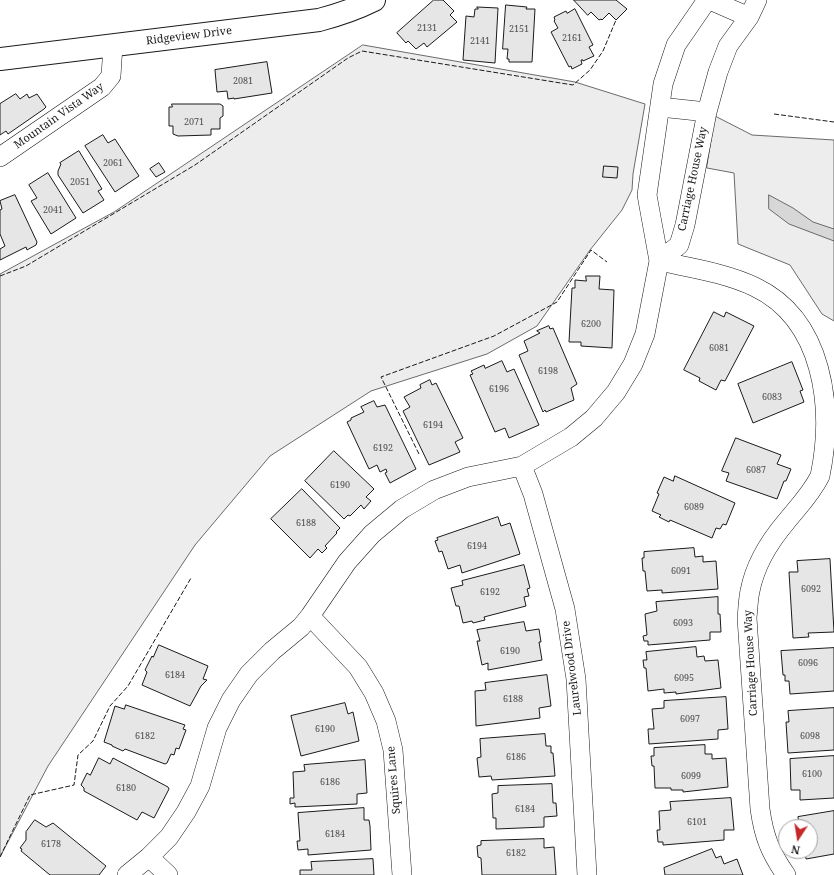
<!DOCTYPE html>
<html>
<head>
<meta charset="utf-8">
<style>
  body { margin:0 }
  #map { position:relative; width:834px; height:875px; overflow:hidden; background:#fff; font-family:"Noto Serif",serif }
  canvas { display:block }
  .north { position:absolute; left:778px; top:819px; width:40px; height:40px; box-sizing:border-box; background:#fff; border:1px solid #a3a3a3; border-radius:50%; rotate:192deg; font-size:11px; font-weight:700; line-height:16px; text-align:center; color:#1a1a1a }
  .north::after { content:''; display:block; margin:auto; width:14px; height:18px; background:#c62828; clip-path:polygon(50% 0,100% 100%,50% 72%,0 100%) }
</style>
</head>
<body>
<div id="map">
<canvas width="834" height="875"></canvas>
<div class="north">N</div>
</div>
<script>
const c = document.querySelector('canvas').getContext('2d');
c.lineJoin = 'round';
function fillPath(path, color) { c.fillStyle = color; c.fill(path, 'evenodd'); }
function trace(path, color, width, dash) { c.strokeStyle = color; c.lineWidth = width; c.lineCap = dash ? 'butt' : 'round'; c.setLineDash(dash || []); c.stroke(path); }
function label(font, color, halo, rows, align = 'center') {
  c.font = font + ' "Noto Serif",serif'; c.lineWidth = 3; c.setLineDash([]); c.textBaseline = 'middle'; c.strokeStyle = halo; c.fillStyle = color; for (const [text, x, y, turn = 0] of rows) {
    c.save(); c.translate(x, y); c.rotate((+turn || 0) * Math.PI / 180); c.textAlign = isNaN(turn) ? turn : align; if (halo) c.strokeText(text, 0, 0); c.fillText(text, 0, 0); c.restore();
  }
}
const built = new Path2D(`
  M363 45 575 82 645 104 633 174 632 190 622 210 590 250 537 326 487 354 371 391 270 456 195 545 48 766 0 857V274L114 212Z
  M715 116 752 135 834 140V321L822 314 790 265 738 244 734 173 707 168Z`);
const water = new Path2D(`
  M769 195 793 208 813 222 834 229V241L789 224 769 209Z`);
const building = new Path2D(`
  M434 0H443L454 11 450 15 457 22 427 47 424 43 416 49 408 41 406 43 397 33Z
  M574 0H616L627 9 616 20 609 13 602 20 601 19 599 20 591 12 588 15Z
  M506 5 527 7 526 9H535L532 62H509V59H507L508 49H503Z
  M477 7 498 8 495 63 463 60 466 16 474 17 475 9H478Z
  M575 9 593 45 589 47 594 56 583 61V60H581L582 64 572 69 571 66 569 67 551 32 558 28 554 21 555 20 554 17 566 11 567 13Z
  M267 62 272 93 234 99V98L228 99 227 91 217 92 215 70Z
  M16 94 20 99 27 94 29 98 37 94 46 107 44 109 8 134 6 131 0 135V104Z
  M172 104H220L223 106V116L220 118V129H211V135L178 136 173 134V126H169V107H172Z
  M103 135 108 143 115 139 139 176 115 192 85 146Z
  M79 151 102 189 98 191 104 200 83 213 58 175V171L61 164 60 163Z
  M159 163 165 172 156 177 150 169Z
  M604 166 618 167 617 178 603 177Z
  M48 173 76 218 51 234 31 201 37 198 29 185Z
  M15 195 37 242 36 245 27 250 26 247 0 260V249L5 246 0 234V210L2 209 0 201Z
  M586 276H600L599 289 614 290 612 348 581 346V342H569L572 288H575V280L586 281Z
  M714 312 724 317 726 312 754 326 725 381 721 380 716 390 699 381 700 378 684 370Z
  M549 326 550 329 553 328 577 384 571 388 574 400 546 412 545 410 543 412 519 355 528 351 524 341 540 333 537 331Z
  M502 361 507 372 514 369 539 425 509 438 505 428 495 432 470 375 473 374 471 371 484 365 485 368Z
  M792 362 803 390 800 391 804 402 753 423 738 384Z
  M430 380 432 385 436 383 463 438 455 442 460 452 429 465 403 411 410 407 404 397 421 388 420 385Z
  M374 401 377 407 385 405 416 469 390 483 385 473 387 472 386 469 380 472 377 465 369 469 347 422 351 420V418L364 412 361 407Z
  M736 438 781 455 777 464 791 469 786 481H784L777 499 726 481 729 473 722 471Z
  M334 451 374 489 366 497 371 501 364 509 361 505 350 516 348 515 344 519 305 481Z
  M675 476 735 503 726 525 723 524 720 529 716 528 712 538 670 520 669 522 659 517 661 515 652 511 659 494 657 493 664 477 673 481Z
  M302 489 340 528 336 532 337 533 325 546 327 548 322 553 318 549 310 558 271 519Z
  M498 517 501 526 510 523 520 554 462 573 460 565 448 569 442 551 439 552 435 541 438 540 437 538Z
  M694 548 695 557 703 556V562L716 561 718 589 662 593V590L647 591 645 571H643L642 558H644V552Z
  M830 559 834 632 808 633 809 637 793 638 789 572H798L797 561Z
  M524 565 530 588 527 589 529 596 524 597 526 606 484 617 485 620 473 623 472 621 463 623 459 606H456L451 588 463 585 462 581Z
  M718 597V614H720L721 632H710V640L648 645V641H644L643 636 647 635 645 614 657 611 656 602Z
  M524 622 526 631 539 629 541 642H539L542 660 488 670V663L482 665 477 641H480L477 630Z
  M159 645 208 666 203 679 207 680 201 686 190 706 142 685 147 672 145 670 152 656 153 657Z
  M696 647 697 657 704 656 705 661 718 660 721 688 676 694V692L664 693V689L648 691 646 668H644L643 660H647L646 652Z
  M834 648V691L790 694 789 681H785V675H783L781 651Z
  M547 675 551 706 539 708 540 718 476 726 475 691 486 690 485 683Z
  M726 697 728 729 718 730V739L649 744 648 729H654L652 709 664 708V701Z
  M345 703 348 714 353 712 359 741 301 756 291 716Z
  M126 705 185 725 183 729 186 730 179 749 176 748 174 755 171 754 167 763 165 764 125 749 123 751 112 746V745L104 742 115 706 124 709Z
  M834 708V750L788 753 786 722H789L788 711Z
  M545 734 546 746H551V753H553L555 776 492 780 491 776 479 777 477 758 481 757 480 739Z
  M705 745V754H712V759L726 758 728 787 683 792V790H671V788H655L654 766H652L651 756H654V748Z
  M834 756V798L800 800V790H791L790 759Z
  M99 758 110 764 113 758 168 787 169 789 154 818 142 812 137 820 84 791V788L81 785 87 773 90 775Z
  M365 760 367 793 357 794V804L295 807V803L290 804V798H294L293 772 305 771 304 765Z
  M552 784 553 803H556L557 816 544 817V827L496 829V818H493L492 794 498 793V786Z
  M731 798 734 830H724V840L663 845V842H658L657 830H660L659 811 671 810 670 802Z
  M364 808V820H369L370 826 371 850 308 855V849L298 850 297 841H300L298 813Z
  M834 811V854L806 859 805 851H810V827H799L798 817Z
  M35 820 46 827 53 823 106 866 99 875H50L21 851 22 849 20 848 26 840V832Z
  M544 839V848L554 847 556 875H482L481 858 478 857 477 846 481 845V841Z
  M712 849 716 858 721 856 724 864 737 859 743 875H665L664 868Z
  M373 859 374 875H300V870H312L311 862Z`);
const street = new Path2D(`
  M707 0 676 45 663 84 647 195 659 261 679 245 685 225 707 112 718 72 728 46 749 17 757 0
  M710 0 749 17
  M660 107 707 112
  M0 157 102 87 111 76 113 45
  M522 466 533 494 565 609 576 679 587 875
  M310 616 358 667 374 693 386 721 393 750 402 875
  M149 857 168 875
  M127 875 149 857 169 837 186 812 200 786 217 728 231 700 249 674 272 651 301 627 310 616 347 562 372 534 402 509 434 490 468 477 522 466 571 437 594 418 616 392 633 364 645 334 659 261C691 268 726 273 755 287 824 320 834 408 820 476 811 494 798 507 786 522 769 542 755 565 750 591 748 600 748 609 747 618L760 809C764 837 770 852 786 875`);
const secondary = new Path2D(`
  M0 59 319 20C338 15 356 9 374 0`);
const fence = new Path2D(`
  M774 114 834 122
  M0 276 26 266 195 165 348 58 362 51 573 85 590 70 603 51 616 20
  M419 454 381 377 494 336 557 302 591 250 607 262
  M0 857 30 795 74 785 78 755 93 741 110 706 128 686 191 578`);
const numberNames = [
  ["2131",427,28],
  ["2151",519,29],
  ["2161",572,38],
  ["2141",480,41],
  ["2081",243,81],
  ["2071",194,122],
  ["2061",113,163],
  ["2051",80,182],
  ["2041",53,210],
  ["6200",591,324],
  ["6081",719,348],
  ["6198",548,371],
  ["6196",499,389],
  ["6083",772,397],
  ["6194",433,425],
  ["6192",383,448],
  ["6087",756,470],
  ["6190",340,485],
  ["6089",694,507],
  ["6188",306,523],
  ["6194",477,546],
  ["6091",681,571],
  ["6092",811,589],
  ["6192",490,592],
  ["6093",683,623],
  ["6190",510,651],
  ["6096",808,663],
  ["6184",175,675],
  ["6095",684,678],
  ["6188",513,699],
  ["6097",690,719],
  ["6190",325,729],
  ["6182",145,736],
  ["6098",810,736],
  ["6186",516,757],
  ["6100",812,774],
  ["6099",691,776],
  ["6186",330,782],
  ["6180",126,788],
  ["6184",525,809],
  ["6101",697,822],
  ["6184",335,834],
  ["6178",51,844],
  ["6182",516,853]
];
const streetNames = [
  ["Ridgeview Drive",189,36,-7],
  ["Mountain Vista Way",59,116,-35],
  ["Carriage House Way",693,179,-78],
  ["Carriage House Way",751,663,-93],
  ["Laurelwood Drive",572,668,-97],
  ["Squires Lane",394,780,-95]
];
fillPath(built, '#ededed');
trace(built, '#6a6a6a', 1);
fillPath(water, '#d7d7d7');
trace(water, '#6a6a6a', 1);
fillPath(building, '#e6e6e6');
trace(building, '#1a1a1a', 1);
trace(street, '#1a1a1a', 20);
trace(secondary, '#1a1a1a', 24);
trace(street, '#fff', 19);
trace(secondary, '#fff', 22);
trace(fence, '#1a1a1a', 1, [5, 2]);
label('9px', '#4d4d4d', null, numberNames);
label('11px', '#1a1a1a', '#fff', streetNames);
</script>
</body>
</html>
